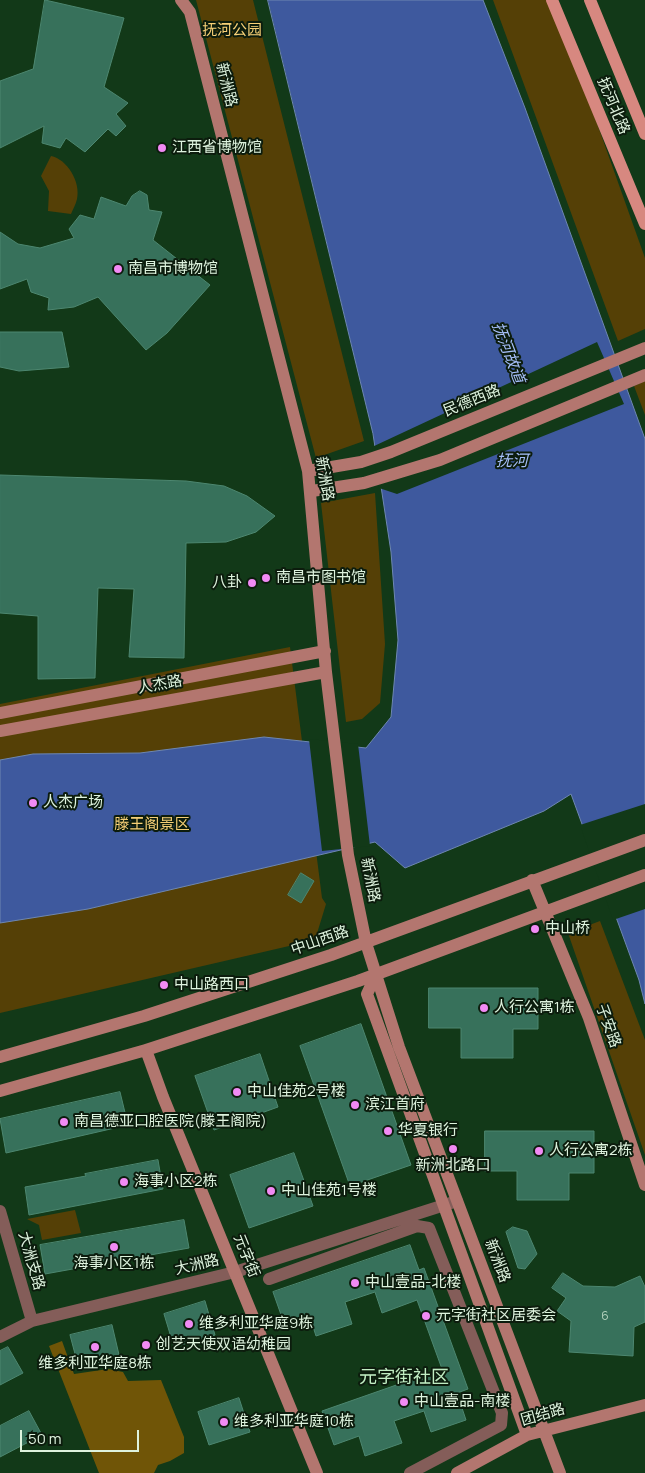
<!DOCTYPE html>
<html>
<head>
<meta charset="utf-8">
<style>
  body { margin:0 }
  #map { position:relative; width:645px; height:1473px; overflow:hidden; background:#123918; font-family:Manrope,sans-serif }
  canvas { display:block }
  .scale { position:absolute; left:20px; top:1430px; width:119px; height:22px; box-sizing:border-box; border:2px solid #def3de; border-top:0; padding-left:6px; font-size:15px; line-height:18px; white-space:nowrap; color:#def3de; -webkit-text-stroke:4px #0c1c0d; paint-order:stroke }
</style>
</head>
<body>
<div id="map">
<canvas width="645" height="1473"></canvas>
<div class="scale">50 m</div>
</div>
<script>
const c = document.querySelector('canvas').getContext('2d');
c.lineJoin = 'round';
function fillPath(path, color) { c.fillStyle = color; c.fill(path, 'evenodd'); }
function trace(path, color, width, dash) { c.strokeStyle = color; c.lineWidth = width; c.lineCap = dash ? 'butt' : 'round'; c.setLineDash(dash || []); c.stroke(path); }
function label(font, color, halo, rows, align = 'center') {
  c.font = font + ' Manrope,"Noto Sans SC",sans-serif'; c.lineWidth = 4; c.setLineDash([]); c.textBaseline = 'middle'; c.strokeStyle = halo; c.fillStyle = color; for (const [text, x, y, turn = 0] of rows) {
    c.save(); c.translate(x, y); c.rotate((+turn || 0) * Math.PI / 180); c.textAlign = isNaN(turn) ? turn : align; if (halo) c.strokeText(text, 0, 0); c.fillText(text, 0, 0); c.restore();
  }
}
const green = new Path2D(`
  M196 0H253L364 441 316 458Z
  M493 0H553L645 258V329L618 341Z
  M51 156C67 159 81 182 77 199 76 204 73 209 71 214L48 211 49 191 41 176Z
  M645 381V415L634 386Z
  M375 493 385 644 380 703 362 719 346 722 321 503Z
  M290 647 322 898 326 904 315 940 0 1013V704Z
  M600 921 645 1040V1155L568 933Z
  M75 1210 81 1233 42 1240 39 1225 27 1219Z`);
const forest = new Path2D(`
  M62 1341 74 1374 108 1369 123 1372 128 1381 161 1380 184 1437V1453L170 1461 158 1465 154 1473H99L49 1346Z`);
const water = new Path2D(`
  M268 0H483L525 108 645 439V1004L639 980 571 794 544 811 405 868 375 842 88 909 0 923V760L33 754 140 753 264 737 366 748 391 717 398 640 391 552 373 434Z`);
const pier = new Path2D(`
  M597 342 624 404 397 494 379 488 372 447Z
  M309 739 358 744 370 846 322 851Z
  M645 804V909L613 920 580 825Z`);
const building = new Path2D(`
  M45 0 124 18 104 87 128 103 116 114 126 126 116 136 108 129 85 152 66 138 60 148 42 143 44 126 0 148V81L33 69Z
  M140 191 147 195 149 210 162 212 153 240 210 285 167 333 146 350 98 297 74 307 48 310 49 298 31 292 27 279 0 289V232L18 244 40 248 74 238 69 229 80 215 94 219 101 197 126 206 132 196Z
  M0 332H62L69 367 19 371 0 367Z
  M0 475 186 481 224 486 247 496 275 516 256 532 226 542 186 543 184 658 129 657 134 589 98 588 95 678 38 679V616L0 613Z
  M301 873 314 881 301 903 288 895Z
  M429 988H538V1029H513V1058H461V1028H429Z
  M361 1024 411 1165 350 1186 300 1046Z
  M260 1054 278 1107 214 1130 195 1076Z
  M120 1092 128 1125 6 1153 0 1119Z
  M485 1131H594V1173H569V1200H517V1171H485Z
  M294 1153 313 1206 249 1228 230 1175Z
  M158 1160 163 1189 29 1215 25 1187 86 1176 85 1174Z
  M184 1220 189 1248 45 1274 40 1245Z
  M513 1227 527 1231 537 1254 525 1269 518 1268 506 1232Z
  M410 1245 419 1270 424 1268 468 1389 457 1393 466 1420 431 1432 424 1411 394 1421 402 1443 365 1456 359 1436 334 1445 322 1411 442 1369 417 1300 382 1313 375 1292 345 1302 352 1324 316 1336 310 1317 285 1326 273 1292Z
  M563 1273 583 1286 615 1287 640 1276 645 1287V1322L634 1327 633 1356 569 1352 571 1321 557 1311 566 1298 552 1288Z
  M205 1301 215 1335 174 1347 164 1314Z
  M112 1325 120 1359 79 1369 70 1335Z
  M8 1347 23 1373 0 1385V1351Z
  M239 1398 250 1432 209 1445 198 1412Z
  M29 1411 42 1435 0 1457V1426Z`);
const street = new Path2D(`
  M0 1211 32 1321
  M269 1279 417 1226 429 1228 502 1413 501 1425 410 1473
  M0 1337 32 1321 235 1272 457 1201`);
const secondary = new Path2D(`
  M181 0 190 12 308 471 326 672 348 855 366 943 399 1047 560 1473
  M308 471 361 462 391 452 645 348
  M312 491 364 483 440 460 645 375
  M0 713 325 651
  M0 731 326 672
  M532 880 589 1018 645 1185
  M376 975 367 994 527 1435
  M146 1050 163 1097 317 1473
  M0 1057 144 1016 331 955 645 840
  M0 1091 146 1050 358 981 645 875
  M457 1473 527 1435 645 1405`);
const primary = new Path2D(`
  M552 0 645 224
  M590 0 645 134`);
const markers = [
  [162,148,5,"#f18af4"],
  [118,269,5,"#f18af4"],
  [266,578,5,"#f18af4"],
  [252,583,5,"#f18af4"],
  [33,803,5,"#f18af4"],
  [535,929,5,"#f18af4"],
  [164,985,5,"#f18af4"],
  [484,1008,5,"#f18af4"],
  [237,1092,5,"#f18af4"],
  [355,1105,5,"#f18af4"],
  [64,1122,5,"#f18af4"],
  [388,1131,5,"#f18af4"],
  [453,1149,5,"#f18af4"],
  [539,1151,5,"#f18af4"],
  [124,1182,5,"#f18af4"],
  [271,1191,5,"#f18af4"],
  [114,1247,5,"#f18af4"],
  [355,1283,5,"#f18af4"],
  [426,1316,5,"#f18af4"],
  [189,1324,5,"#f18af4"],
  [146,1345,5,"#f18af4"],
  [95,1347,5,"#f18af4"],
  [404,1402,5,"#f18af4"],
  [224,1422,5,"#f18af4"]
];
const numberNames = [
  ["6",605,1317]
];
const parkNames = [
  ["抚河公园",232,31],
  ["滕王阁景区",152,825]
];
const streetNames = [
  ["新洲路",226,85,76],
  ["抚河北路",613,106,67],
  ["民德西路",472,401,-22],
  ["新洲路",324,479,80],
  ["人杰路",160,685,-10],
  ["新洲路",370,880,79],
  ["中山西路",320,941,-19],
  ["子安路",608,1026,70],
  ["元字街",246,1256,68],
  ["大洲支路",31,1261,74],
  ["新洲路",497,1261,69],
  ["大洲路",197,1265,-13],
  ["团结路",543,1415,-16]
];
const poiNames = [
  ["江西省博物馆",172,148],
  ["南昌市博物馆",128,269],
  ["南昌市图书馆",276,578],
  ["八卦",242,583,"right"],
  ["人杰广场",43,803],
  ["中山桥",545,929],
  ["中山路西口",174,985],
  ["人行公寓1栋",494,1008],
  ["中山佳苑2号楼",247,1092],
  ["滨江首府",365,1105],
  ["南昌德亚口腔医院(滕王阁院)",74,1122],
  ["华夏银行",398,1131],
  ["人行公寓2栋",549,1151],
  ["新洲北路口",453,1166,"center"],
  ["海事小区2栋",134,1182],
  ["中山佳苑1号楼",281,1191],
  ["海事小区1栋",114,1264,"center"],
  ["中山壹品-北楼",365,1283],
  ["元字街社区居委会",436,1316],
  ["维多利亚华庭9栋",199,1324],
  ["创艺天使双语幼稚园",156,1345],
  ["维多利亚华庭8栋",95,1364,"center"],
  ["中山壹品-南楼",414,1402],
  ["维多利亚华庭10栋",234,1422]
];
const waterNames = [
  ["抚河故道",508,353,69],
  ["抚河",512,462]
];
const quarterNames = [
  ["元字街社区",404,1378]
];
fillPath(green, '#554006');
fillPath(forest, '#705507');
fillPath(water, '#3e599e');
trace(water, '#6e87b1', 1);
fillPath(pier, '#123918');
fillPath(building, '#37715b');
trace(building, '#4d8770', 1);
trace(street, '#845d59', 12);
trace(secondary, '#b3766f', 12);
trace(primary, '#d78880', 12);
for (const [x, y, r, color] of markers) { const dot = new Path2D(); dot.arc(x, y, r, 0, 2 * Math.PI); c.fillStyle = color; c.fill(dot); trace(dot, '#0c1c0d', 2); }
label('12px', '#b4d2bd', null, numberNames);
label('15px', '#f7d077', '#0c1c0d', parkNames);
label('15px', '#def3de', '#0c1c0d', streetNames);
label('15px', '#def3de', '#0c1c0d', poiNames, 'left');
label('italic 16px', '#a5bef8', '#0c1c0d', waterNames);
label('18px', '#c1edc3', '#0c1c0d', quarterNames);
</script>
</body>
</html>
